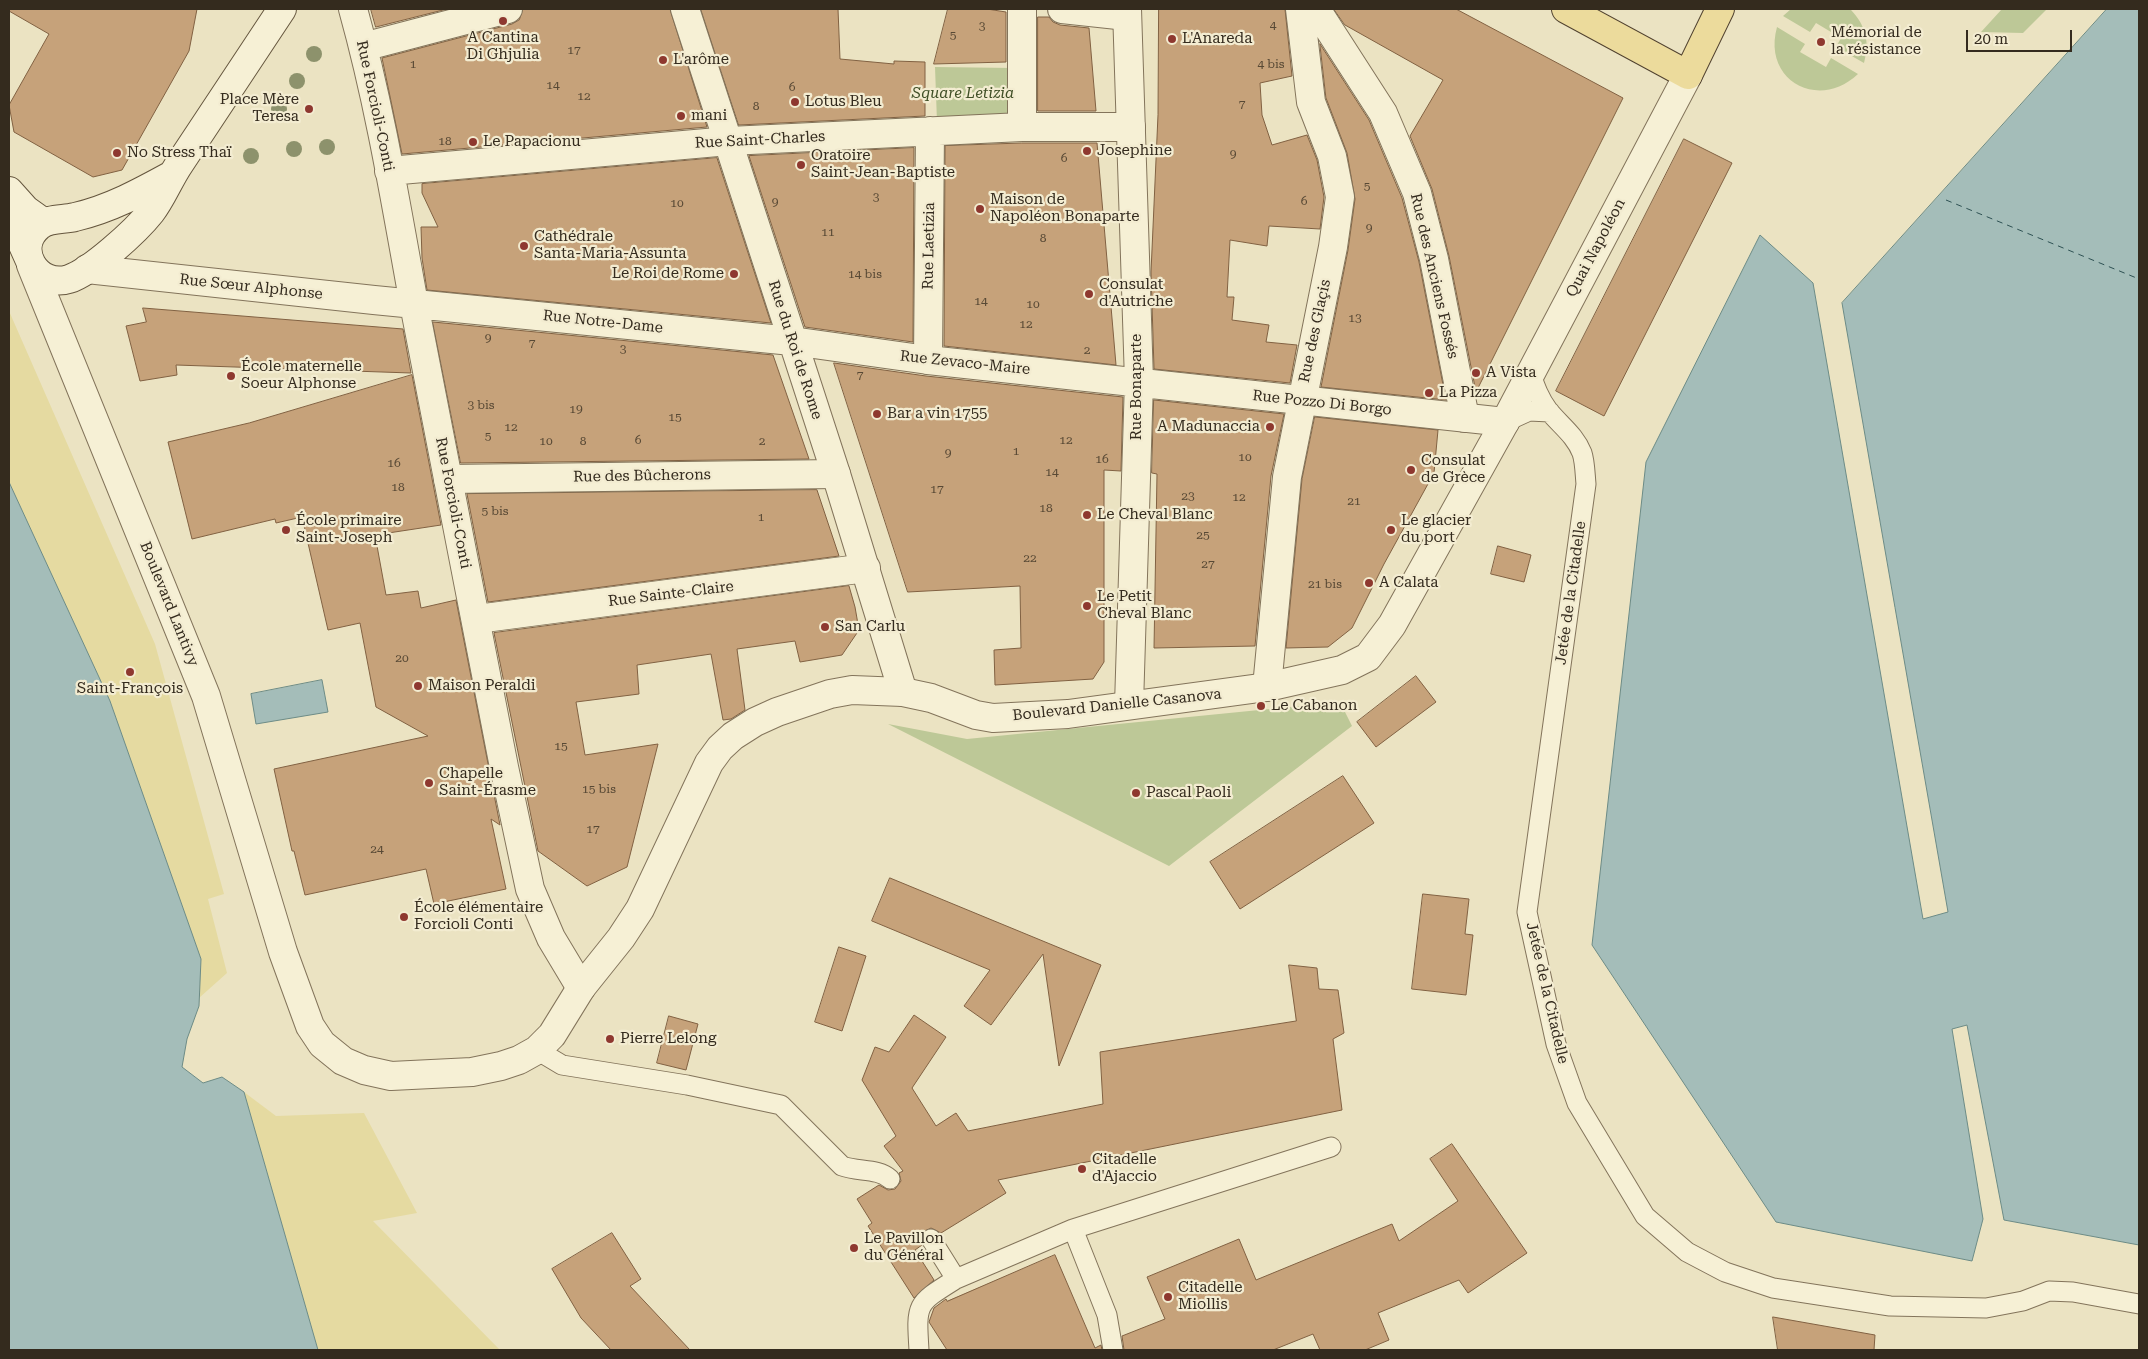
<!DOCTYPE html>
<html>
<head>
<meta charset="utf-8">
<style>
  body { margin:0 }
  #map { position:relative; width:2148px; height:1359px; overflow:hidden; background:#ebe3c2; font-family:"Roboto Serif",serif }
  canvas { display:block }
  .frame { position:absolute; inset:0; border:10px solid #342b1e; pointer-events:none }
  .scale { position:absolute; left:1966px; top:30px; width:106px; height:22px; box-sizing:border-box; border:2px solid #342b1e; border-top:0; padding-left:6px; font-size:15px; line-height:18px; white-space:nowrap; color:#342b1e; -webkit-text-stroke:4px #f3ecd1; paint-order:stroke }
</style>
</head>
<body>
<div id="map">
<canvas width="2148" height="1359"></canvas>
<div class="frame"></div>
<div class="scale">20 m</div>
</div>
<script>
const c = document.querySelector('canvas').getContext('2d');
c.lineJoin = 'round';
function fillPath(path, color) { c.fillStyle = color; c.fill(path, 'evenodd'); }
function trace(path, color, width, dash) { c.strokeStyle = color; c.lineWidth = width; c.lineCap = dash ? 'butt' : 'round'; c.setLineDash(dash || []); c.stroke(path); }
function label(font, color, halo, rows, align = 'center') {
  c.font = font + ' "Roboto Serif",serif'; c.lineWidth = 4.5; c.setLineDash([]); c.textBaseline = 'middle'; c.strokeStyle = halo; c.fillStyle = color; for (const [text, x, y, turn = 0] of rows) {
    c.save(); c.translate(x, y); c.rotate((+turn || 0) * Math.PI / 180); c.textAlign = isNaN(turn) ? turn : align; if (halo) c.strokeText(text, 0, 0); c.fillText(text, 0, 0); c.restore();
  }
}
const green = new Path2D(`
  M1791 9 1851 10C1866 26 1870 42 1864 63L1836 47 1841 38 1816 23 1810 32 1783 16Z
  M2002 9H2047L2023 33 1981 32Z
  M1777 27 1805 44 1800 52 1826 67 1831 58 1858 74C1819 111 1762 81 1777 27Z
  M935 67 1014 68V117L937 122Z
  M1340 702 1352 726 1169 866 888 724 967 739Z`);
const sand = new Path2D(`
  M9 311 155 644 224 894 208 899 227 973 199 998 201 959 110 701 9 482Z
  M244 1092 276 1116 364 1113 417 1213 373 1221 500 1350H318Z`);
const water = new Path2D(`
  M2107 9H2139V1245L2004 1220 1967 1025 1952 1029 1983 1219 1972 1261 1776 1222 1592 945 1646 462 1760 235 1813 283 1923 919 1948 912 1842 303Z
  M9 482 110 701 201 959 199 1006 187 1039 182 1067 203 1083 222 1077 244 1092 318 1350H9Z
  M322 680 328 712 256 724 251 694Z`);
const ferry = new Path2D(`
  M1946 200 2139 279`);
const building = new Path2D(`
  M9 9H197L189 51 122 170 93 177 14 132 9 105 49 34 9 11Z
  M371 9H447L376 27Z
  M523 9H670L707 127 402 154 382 58 512 24 519 20Z
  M701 9H838L840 59 894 64V61L925 62V116L739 125Z
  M948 9H987L1006 12V62L934 64Z
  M1159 9H1285L1292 76 1260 83 1262 115 1272 145 1307 135 1317 160 1324 197 1320 229 1269 226 1267 246 1230 240 1227 297H1234L1232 320 1269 325 1266 342 1297 345 1290 383 1154 369 1151 272 1158 115Z
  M1334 9H1456L1623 98 1476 392 1449 256 1432 189 1410 136 1443 80 1345 25Z
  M1038 17H1049L1053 22 1060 25 1089 28 1096 111H1038Z
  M1320 44 1369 120 1402 198 1419 262 1446 400 1321 387 1348 250 1355 199 1347 153 1326 98Z
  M1684 139 1732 163 1604 416 1556 391Z
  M1022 143H1097L1116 365 944 346 945 146Z
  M914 148 913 342 805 327 749 156Z
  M717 158 771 323 427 290 422 258 421 227H438L422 193V184Z
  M143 308 403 329 411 373 176 365 177 375 140 381 126 326 146 322Z
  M433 322 773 355 809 459 461 463Z
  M834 363 926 376 1123 397 1121 471 1104 470V662L1093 679 995 685 994 650 1021 648 1020 586 908 592Z
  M412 375 441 525 375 535 386 595 418 591 421 608 456 600 500 825 491 819 506 889 434 904 426 869 305 895 294 851H292L274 769 428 736 376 707 360 623 328 630 302 517 276 523 275 519 192 539 168 442 249 423Z
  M1154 400 1284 414 1271 476 1255 646 1154 648 1157 474 1152 473Z
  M1315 417 1438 430 1434 473 1384 564 1352 628 1328 647 1286 648 1302 479Z
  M817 490 839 556 488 602 467 494Z
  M1498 546 1531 555 1524 582 1491 574Z
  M849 586 855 607 859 630 842 655 800 662 795 641 737 649 745 710 731 719 723 720 711 654 637 665 639 694 576 702 585 755 658 744 627 867 587 886 538 851 494 633Z
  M1416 676 1436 702 1376 747 1357 722Z
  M1343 776 1374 823 1240 909 1210 862Z
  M890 878 1101 965 1059 1066 1043 954 991 1025 964 1006 990 970 872 921Z
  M1423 894 1469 899 1465 934 1473 935 1466 995 1412 989Z
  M839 947 866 956 842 1031 815 1022Z
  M1289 965 1317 968 1319 989 1338 990 1344 1033 1333 1039 1342 1110 998 1180 1006 1193 941 1233 931 1228 921 1233 920 1239 922 1245 915 1250 934 1280 914 1298 868 1226 872 1223 857 1199 879 1185 888 1190 895 1189 901 1181 899 1173 903 1171 884 1146 896 1136 862 1080 875 1047 889 1052 914 1015 946 1037 912 1088 936 1126 956 1113 968 1131 1103 1104 1100 1052 1296 1021Z
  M669 1016 698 1024 686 1070 657 1063Z
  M1452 1144 1527 1253 1468 1293 1459 1280 1378 1313 1389 1340 1365 1350H1320L1313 1334 1273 1350H1124L1122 1336 1165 1319 1147 1277 1239 1239 1256 1280 1392 1224 1399 1241 1458 1201 1430 1159Z
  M612 1233 641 1279 630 1286 690 1350H611L581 1318 552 1269Z
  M1055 1255 1095 1348 1101 1345 1102 1350H947L929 1322 934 1308 946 1299 947 1301Z
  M1773 1317 1875 1335 1874 1350H1778Z`);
const service = new Path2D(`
  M1530 372C1535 386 1539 398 1548 410 1560 425 1575 435 1582 453 1585 462 1585 474 1586 484L1527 912 1556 1044 1577 1103 1645 1216 1687 1252 1725 1272 1773 1288 1890 1306 1986 1308 2023 1301 2049 1291 2073 1292 2139 1304
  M1505 422 1529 411 1550 412
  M537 1050 562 1065 687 1085 781 1105 842 1166C858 1172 878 1168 890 1179
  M1073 1229 1107 1315 1113 1350
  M931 1239 956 1279 1073 1229 1331 1147
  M919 1350C916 1303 916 1304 956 1279`);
const pedestrian = new Path2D(`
  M353 9C380 106 396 205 414 304
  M1062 9 1127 16
  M1316 9 1383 113 1417 193 1434 259 1465 418
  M363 47 508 9
  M1022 127V9
  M389 171 729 141 1022 127H1131
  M928 360 930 131
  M448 479 836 474
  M477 619 866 568
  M1267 687 1287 477 1333 247 1340 197 1332 156 1311 102 1300 9`);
const minor = new Path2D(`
  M685 9 836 474 903 692
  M1127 9 1139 381 1129 705
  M87 269 374 300 792 341 928 360 1505 422
  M414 304 504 767 530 889 551 938 581 988`);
const tertiary = new Path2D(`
  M31 265 206 696 283 952 310 1026 322 1044 343 1061 364 1070 391 1076 472 1072 501 1066 519 1060 537 1050 552 1035 581 988 621 938 640 909 709 763 720 748 733 736 755 722 777 712 830 694 852 690 903 692 931 698 976 715 993 718 1068 714 1267 687 1342 670 1368 657 1392 625 1505 422 1688 75`);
const secondary = new Path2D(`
  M172 175C141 192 110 209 75 217 64 220 48 218 39 226 12 248 37 289 69 279 91 272 136 231 151 212 162 198 169 179 180 163 214 112 248 60 282 9
  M9 191 26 210 40 220
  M9 214 30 261`);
const primary = new Path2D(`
  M1566 9 1688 75 1720 9`);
const trees = [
  [314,54],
  [297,81],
  [279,109],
  [327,147],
  [294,149],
  [251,156]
];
const markers = [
  [503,21,5,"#8e382f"],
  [1172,39,5,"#8e382f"],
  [1821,42,5,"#8e382f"],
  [663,60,5,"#8e382f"],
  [795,102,5,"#8e382f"],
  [309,109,5,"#8e382f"],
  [681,116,5,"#8e382f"],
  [473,142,5,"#8e382f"],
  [1087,151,5,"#8e382f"],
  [117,153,5,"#8e382f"],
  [801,165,5,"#8e382f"],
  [980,209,5,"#8e382f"],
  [524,246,5,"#8e382f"],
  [734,274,5,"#8e382f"],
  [1089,294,5,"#8e382f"],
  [1476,373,5,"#8e382f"],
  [231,376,5,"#8e382f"],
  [1429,393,5,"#8e382f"],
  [877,414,5,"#8e382f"],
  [1270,427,5,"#8e382f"],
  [1411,470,5,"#8e382f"],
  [1087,515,5,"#8e382f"],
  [286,530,5,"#8e382f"],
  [1391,530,5,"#8e382f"],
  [1369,583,5,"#8e382f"],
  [1087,606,5,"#8e382f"],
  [825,627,5,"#8e382f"],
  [130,672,5,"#8e382f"],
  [418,686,5,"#8e382f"],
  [1261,706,5,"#8e382f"],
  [429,783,5,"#8e382f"],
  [1136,793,5,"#8e382f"],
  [404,917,5,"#8e382f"],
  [610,1039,5,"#8e382f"],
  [1082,1169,5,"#8e382f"],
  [854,1248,5,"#8e382f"],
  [1168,1297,5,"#8e382f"]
];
const numberNames = [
  ["4",1273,25],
  ["3",982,26],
  ["5",953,35],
  ["17",574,50],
  ["1",413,64],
  ["4 bis",1271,64],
  ["14",553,85],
  ["6",792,87],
  ["12",584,96],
  ["7",1242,104],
  ["8",756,106],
  ["18",445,141],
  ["9",1233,154],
  ["6",1064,158],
  ["5",1367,186],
  ["3",876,197],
  ["6",1304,201],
  ["9",775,202],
  ["10",677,203],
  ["9",1369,228],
  ["11",828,232],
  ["8",1043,238],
  ["14 bis",865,274],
  ["14",981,301],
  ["10",1033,304],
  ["13",1355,318],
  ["12",1026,324],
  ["9",488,338],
  ["7",532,343],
  ["3",623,349],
  ["2",1087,350],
  ["7",860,375],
  ["3 bis",481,405],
  ["19",576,409],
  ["15",675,417],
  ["12",511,427],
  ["5",488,436],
  ["6",638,440],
  ["12",1066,440],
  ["10",546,441],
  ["8",583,441],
  ["2",762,441],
  ["1",1016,451],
  ["9",948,453],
  ["10",1245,457],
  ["16",1102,459],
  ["16",394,463],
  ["14",1052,472],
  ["18",398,487],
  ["17",937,489],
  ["23",1188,496],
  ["12",1239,497],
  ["21",1354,501],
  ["18",1046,508],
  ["5 bis",495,511],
  ["1",761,517],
  ["25",1203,535],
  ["22",1030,558],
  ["27",1208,564],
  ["21 bis",1325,584],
  ["20",402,658],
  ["15",561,746],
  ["15 bis",599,789],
  ["17",593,829],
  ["24",377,849]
];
const poiNames = [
  ["Mémorial de",1831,33],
  ["la résistance",1831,50],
  ["A Cantina",503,38,"center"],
  ["Di Ghjulia",503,55,"center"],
  ["L'Anareda",1182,39],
  ["L'arôme",673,60],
  ["Place Mère",299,100,"right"],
  ["Teresa",299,117,"right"],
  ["Lotus Bleu",805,102],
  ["mani",691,116],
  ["Le Papacionu",483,142],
  ["Josephine",1097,151],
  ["No Stress Thaï",127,153],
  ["Oratoire",811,156],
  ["Saint-Jean-Baptiste",811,173],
  ["Maison de",990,200],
  ["Napoléon Bonaparte",990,217],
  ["Cathédrale",534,237],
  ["Santa-Maria-Assunta",534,254],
  ["Le Roi de Rome",724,274,"right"],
  ["Consulat",1099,285],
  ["d'Autriche",1099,302],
  ["École maternelle",241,367],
  ["Soeur Alphonse",241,384],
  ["A Vista",1486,373],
  ["La Pizza",1439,393],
  ["Bar a vin 1755",887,414],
  ["A Madunaccia",1260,427,"right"],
  ["Consulat",1421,461],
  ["de Grèce",1421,478],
  ["Le Cheval Blanc",1097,515],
  ["École primaire",296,521],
  ["Saint-Joseph",296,538],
  ["Le glacier",1401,521],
  ["du port",1401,538],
  ["A Calata",1379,583],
  ["Le Petit",1097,597],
  ["Cheval Blanc",1097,614],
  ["San Carlu",835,627],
  ["Maison Peraldi",428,686],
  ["Saint-François",130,689,"center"],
  ["Le Cabanon",1271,706],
  ["Chapelle",439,774],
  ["Saint-Érasme",439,791],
  ["Pascal Paoli",1146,793],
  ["École élémentaire",414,908],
  ["Forcioli Conti",414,925],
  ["Pierre Lelong",620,1039],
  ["Citadelle",1092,1160],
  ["d'Ajaccio",1092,1177],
  ["Le Pavillon",864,1239],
  ["du Général",864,1256],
  ["Citadelle",1178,1288],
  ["Miollis",1178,1305]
];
const parkNames = [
  ["Square Letizia",963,94]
];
const streetNames = [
  ["Rue Forcioli-Conti",375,106,78],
  ["Rue Saint-Charles",760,140,-3],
  ["Rue Laetizia",929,246,-89],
  ["Quai Napoléon",1596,248,-62],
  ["Rue des Anciens Fossés",1434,276,77],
  ["Rue Sœur Alphonse",251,287,6],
  ["Rue Notre-Dame",603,322,6],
  ["Rue des Glaçis",1315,331,-78],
  ["Rue du Roi de Rome",795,350,72],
  ["Rue Zevaco-Maire",965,363,6],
  ["Rue Bonaparte",1137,387,-90],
  ["Rue Pozzo Di Borgo",1322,403,6],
  ["Rue des Bûcherons",642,476,-1],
  ["Rue Forcioli-Conti",453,503,79],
  ["Jetée de la Citadelle",1571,593,-82],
  ["Rue Sainte-Claire",671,594,-7],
  ["Boulevard Lantivy",169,604,68],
  ["Boulevard Danielle Casanova",1117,705,-6],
  ["Jetée de la Citadelle",1547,993,77]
];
fillPath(green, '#bdc897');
fillPath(sand, '#e5daa1');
fillPath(water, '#a4bdb9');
trace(water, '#6c8b86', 1);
trace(ferry, '#2e5153', 1, [6, 5]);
fillPath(building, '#c6a27a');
trace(building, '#816142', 1);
trace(service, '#83745b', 21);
trace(pedestrian, '#83745b', 30);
trace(minor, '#83745b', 30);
trace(tertiary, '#83745b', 30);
trace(secondary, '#65563e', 30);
trace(primary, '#51422f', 30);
trace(service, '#f6f0d5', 19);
trace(pedestrian, '#f6f0d5', 28);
trace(minor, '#f6f0d5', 28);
trace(tertiary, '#f6f0d5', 28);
trace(secondary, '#f6f0d5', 28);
trace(primary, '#ecdb9c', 28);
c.fillStyle = '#8d926c';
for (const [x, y] of trees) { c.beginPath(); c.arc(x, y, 8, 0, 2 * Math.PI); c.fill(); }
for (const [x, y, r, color] of markers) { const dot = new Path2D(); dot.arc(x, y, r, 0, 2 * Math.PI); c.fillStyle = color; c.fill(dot); trace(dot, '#f3ecd1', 2); }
label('12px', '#584935', null, numberNames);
label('15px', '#342b1e', '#f3ecd1', poiNames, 'left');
label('italic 15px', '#404f26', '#f3ecd1', parkNames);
label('15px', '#342b1e', '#f3ecd1', streetNames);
</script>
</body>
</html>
